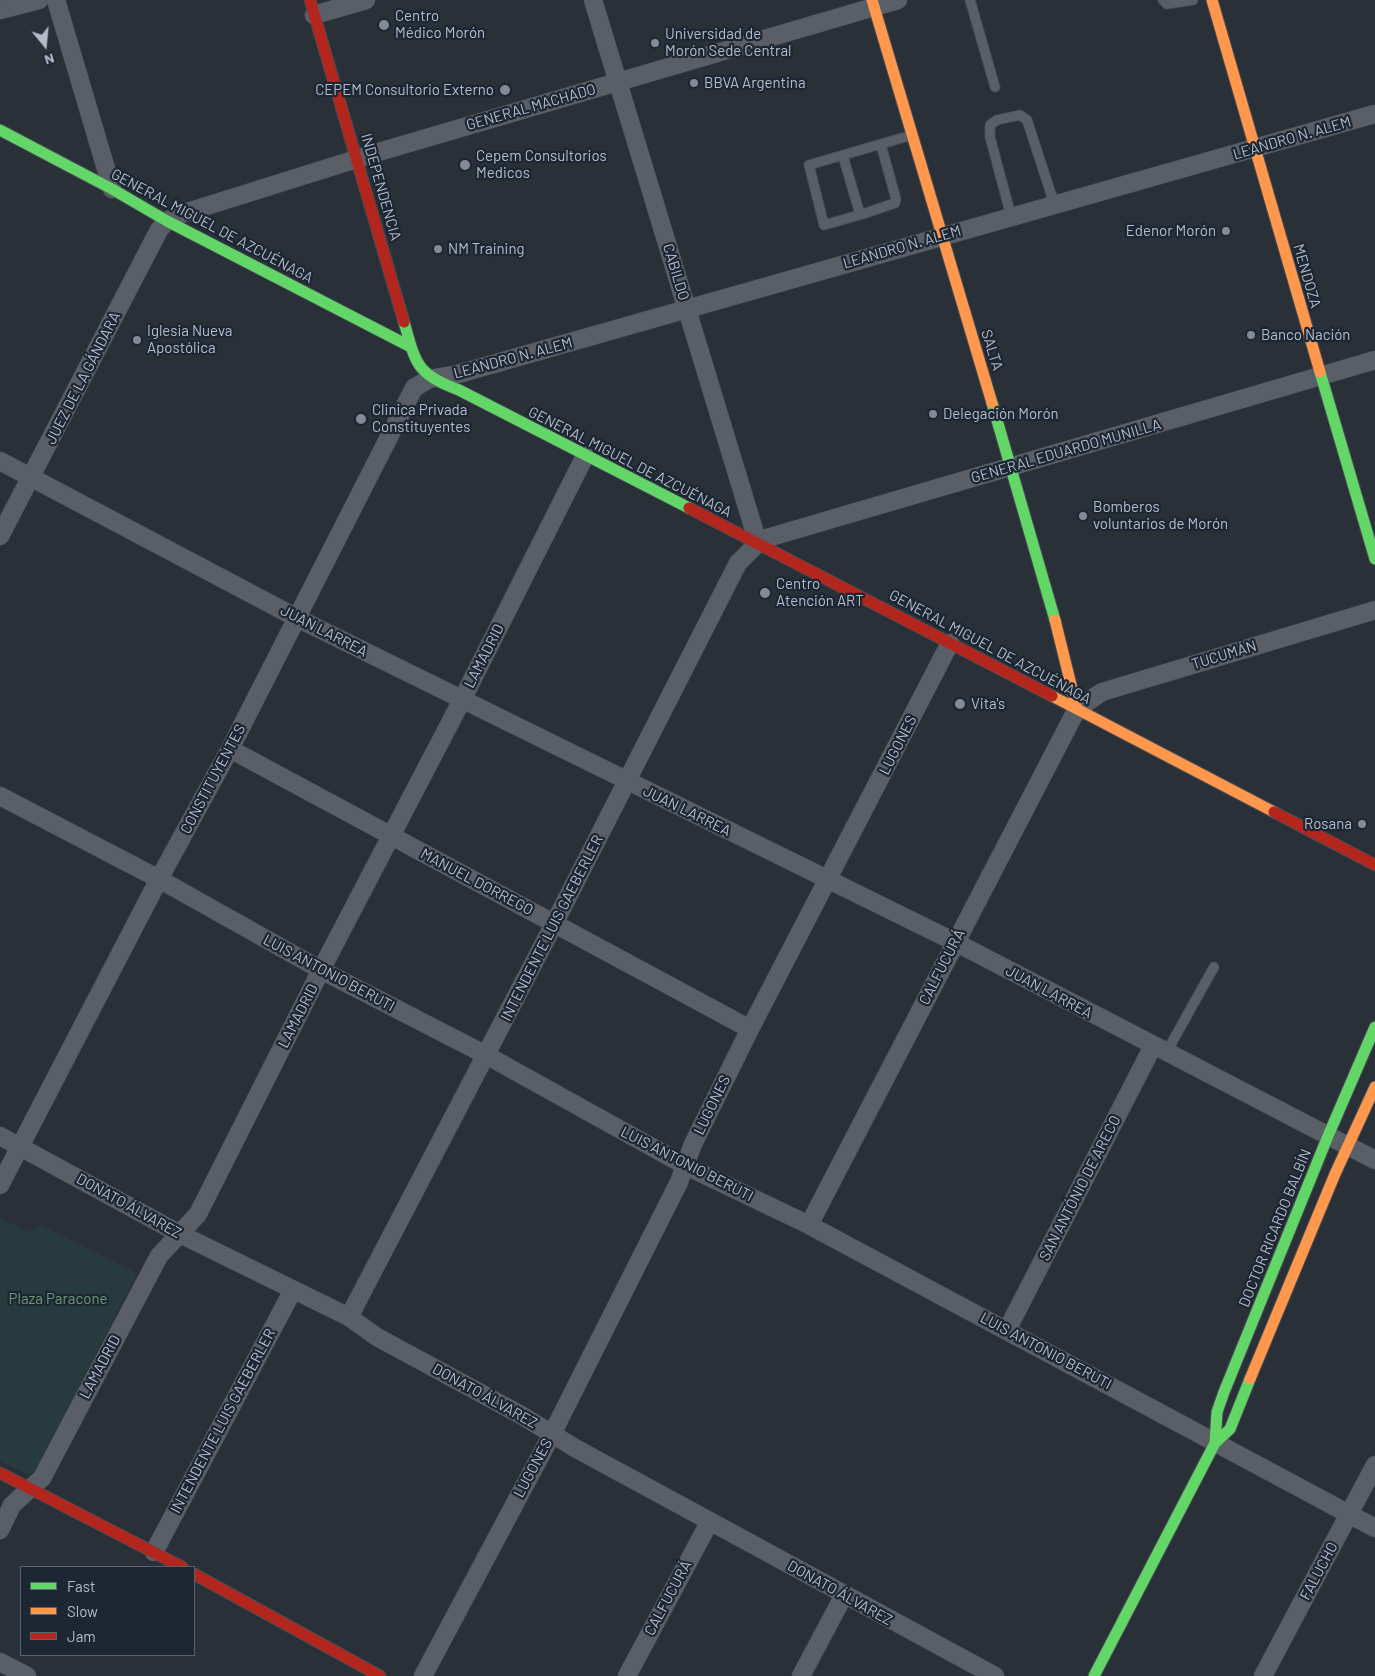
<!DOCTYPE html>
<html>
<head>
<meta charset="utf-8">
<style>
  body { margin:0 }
  #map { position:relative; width:1375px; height:1676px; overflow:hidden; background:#2a3038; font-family:Barlow,sans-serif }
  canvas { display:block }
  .legend { position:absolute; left:20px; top:1566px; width:175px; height:90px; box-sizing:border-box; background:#1d2633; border:1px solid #59626f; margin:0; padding:6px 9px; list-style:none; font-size:15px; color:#b4bcc9 }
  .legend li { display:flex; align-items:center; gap:10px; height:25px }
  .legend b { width:25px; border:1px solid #59626f }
  .north { position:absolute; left:20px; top:20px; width:50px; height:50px; -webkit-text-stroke:4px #1d2633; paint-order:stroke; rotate:163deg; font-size:14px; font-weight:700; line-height:20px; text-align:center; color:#b4bcc9 }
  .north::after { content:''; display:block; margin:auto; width:18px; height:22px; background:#b4bcc9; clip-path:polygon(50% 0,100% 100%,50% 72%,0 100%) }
</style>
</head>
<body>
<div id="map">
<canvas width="1375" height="1676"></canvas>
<ul class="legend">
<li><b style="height:6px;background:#63d668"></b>Fast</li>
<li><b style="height:6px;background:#ff974d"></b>Slow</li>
<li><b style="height:6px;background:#b3261e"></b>Jam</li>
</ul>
<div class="north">N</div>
</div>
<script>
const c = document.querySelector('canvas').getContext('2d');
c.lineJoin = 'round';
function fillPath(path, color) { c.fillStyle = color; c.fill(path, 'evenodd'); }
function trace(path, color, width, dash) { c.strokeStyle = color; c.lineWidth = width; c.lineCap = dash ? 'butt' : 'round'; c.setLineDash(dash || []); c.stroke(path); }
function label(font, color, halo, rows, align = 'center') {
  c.font = font + ' Barlow,sans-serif'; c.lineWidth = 4.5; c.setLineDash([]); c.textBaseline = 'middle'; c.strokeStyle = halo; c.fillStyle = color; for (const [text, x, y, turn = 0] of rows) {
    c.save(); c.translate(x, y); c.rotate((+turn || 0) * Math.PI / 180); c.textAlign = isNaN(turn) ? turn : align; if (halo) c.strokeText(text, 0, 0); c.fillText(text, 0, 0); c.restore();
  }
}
const green = new Path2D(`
  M0 1218 28 1232 41 1225 137 1273 37 1470 29 1475 0 1461Z`);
const lane = new Path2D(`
  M970 0 995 87
  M1163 0 1167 4 1193 0
  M843 156 859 211 863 214 895 203 896 199 881 145
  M863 214 824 225 809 165 912 135
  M1011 216 990 137V125L997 120 1020 115 1027 120 1054 203
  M1166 1053 1214 967`);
const street = new Path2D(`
  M56 0 112 189
  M593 0 758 543
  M0 10 39 0
  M314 15 366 0
  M0 461 297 618 955 942 1375 1160
  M0 536 159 230 167 221 181 214 382 151 898 0
  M230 749 750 1029
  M0 796 159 879 321 970 486 1055 686 1166 809 1225 1375 1528
  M0 1136 180 1234 349 1317 377 1337 521 1415 575 1448 995 1676
  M0 1185 159 879 230 749 414 388 429 379 458 374 1375 114
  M809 1225 1077 709 1102 692 1375 610
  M349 1317 554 924 738 563 758 543 767 538 1375 360
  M1007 1330 1153 1046
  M0 1530 12 1505 42 1478 159 1256 198 1214 321 970 462 700 585 456
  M154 1552 293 1290
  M0 1662 27 1676
  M423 1676 552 1434 679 1182 693 1144 750 1029 950 643
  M627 1676 710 1521
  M801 1676 844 1595
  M1263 1676 1375 1465`);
const fast = new Path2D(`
  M0 130 112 189 167 221 411 347
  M404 322C416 364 416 374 459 390L689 508
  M1320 372 1375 559
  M992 403 1055 620
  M1215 1443 1217 1412 1224 1392 1328 1136 1375 1027
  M1094 1676 1215 1443 1230 1429 1250 1379`);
const slow = new Path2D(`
  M872 0 992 403
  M1212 0 1320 372
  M1055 620 1077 709
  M1052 696 1274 812
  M1250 1379 1335 1174 1375 1087`);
const jam = new Path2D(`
  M310 0 404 322
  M689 508 1052 696
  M1274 812 1375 865
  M0 1473 182 1567
  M194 1574 380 1676`);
const markers = [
  [384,25,6,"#848b96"],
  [655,43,5,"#848b96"],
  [694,83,5,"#848b96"],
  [505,90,6,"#848b96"],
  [465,165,6,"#848b96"],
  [1226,231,5,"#848b96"],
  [438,249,5,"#848b96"],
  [1251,335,5,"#848b96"],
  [137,340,5,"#848b96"],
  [933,414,5,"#848b96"],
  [361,419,6,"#848b96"],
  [1083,516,5,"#848b96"],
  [765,593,6,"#848b96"],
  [960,704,6,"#848b96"],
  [1362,824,5,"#848b96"]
];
const poiNames = [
  ["Centro",395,16],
  ["Médico Morón",395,33],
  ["Universidad de",665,34],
  ["Morón Sede Central",665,51],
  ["BBVA Argentina",704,83],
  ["CEPEM Consultorio Externo",494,90,"right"],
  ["Cepem Consultorios",476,156],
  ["Medicos",476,173],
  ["Edenor Morón",1216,231,"right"],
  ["NM Training",448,249],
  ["Iglesia Nueva",147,331],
  ["Apostólica",147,348],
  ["Banco Nación",1261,335],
  ["Clinica Privada",372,410],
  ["Constituyentes",372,427],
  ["Delegación Morón",943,414],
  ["Bomberos",1093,507],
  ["voluntarios de Morón",1093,524],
  ["Centro",776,584],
  ["Atención ART",776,601],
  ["Vita's",971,704],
  ["Rosana",1352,824,"right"]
];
const streetNames = [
  ["GENERAL MACHADO",531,107,-16],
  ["LEANDRO N. ALEM",1292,138,-16],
  ["INDEPENDENCIA",381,187,74],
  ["GENERAL MIGUEL DE AZCUÉNAGA",212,226,28],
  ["LEANDRO N. ALEM",902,247,-16],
  ["CABILDO",676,272,73],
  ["MENDOZA",1307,276,74],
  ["SALTA",992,350,73],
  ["LEANDRO N. ALEM",513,358,-15],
  ["JUEZ DE LA GÁNDARA",83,378,-63],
  ["GENERAL EDUARDO MUNILLA",1066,451,-16],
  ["GENERAL MIGUEL DE AZCUÉNAGA",630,462,27],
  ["JUAN LARREA",324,631,27],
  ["GENERAL MIGUEL DE AZCUÉNAGA",990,647,28],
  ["TUCUMÁN",1224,655,-17],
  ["LAMADRID",484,656,-63],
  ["LUGONES",898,745,-63],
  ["CONSTITUYENTES",213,779,-62],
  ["JUAN LARREA",687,811,26],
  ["MANUEL DORREGO",477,882,28],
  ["INTENDENTE LUIS GAEBERLER",552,928,-63],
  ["CALFUCURÁ",942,967,-63],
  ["LUIS ANTONIO BERUTI",329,973,28],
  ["JUAN LARREA",1049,992,28],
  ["LAMADRID",298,1016,-63],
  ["LUGONES",712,1105,-64],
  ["LUIS ANTONIO BERUTI",687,1164,27],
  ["SAN ANTÓNIO DE ARECO",1080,1188,-63],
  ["DONATO ÁLVAREZ",129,1206,29],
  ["DOCTOR RICARDO BALBÍN",1275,1228,-68],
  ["LUIS ANTONIO BERUTI",1046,1351,28],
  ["LAMADRID",100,1367,-62],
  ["DONATO ÁLVAREZ",485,1396,29],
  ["INTENDENTE LUIS GAEBERLER",223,1421,-62],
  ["LUGONES",533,1468,-62],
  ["FALUCHO",1319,1571,-62],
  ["DONATO ÁLVAREZ",840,1593,29],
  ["CALFUCURÁ",668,1598,-62]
];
const parkNames = [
  ["Plaza Paracone",58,1299]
];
fillPath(green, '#273a3e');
trace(lane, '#484c53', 11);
trace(street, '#484c53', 19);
trace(fast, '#484c53', 13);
trace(slow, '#484c53', 13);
trace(jam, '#484c53', 13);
trace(lane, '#5a5e66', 9);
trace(street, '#5a5e66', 18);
trace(fast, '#63d668', 11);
trace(slow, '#ff974d', 11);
trace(jam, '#b3261e', 11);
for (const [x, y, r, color] of markers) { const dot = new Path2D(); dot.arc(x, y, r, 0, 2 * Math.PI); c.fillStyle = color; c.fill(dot); trace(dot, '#1d2633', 2); }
label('15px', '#b4bcc9', '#1d2633', poiNames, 'left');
label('15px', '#b4bcc9', '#1d2633', streetNames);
label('15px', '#6b9a76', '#1d2633', parkNames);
</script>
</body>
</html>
